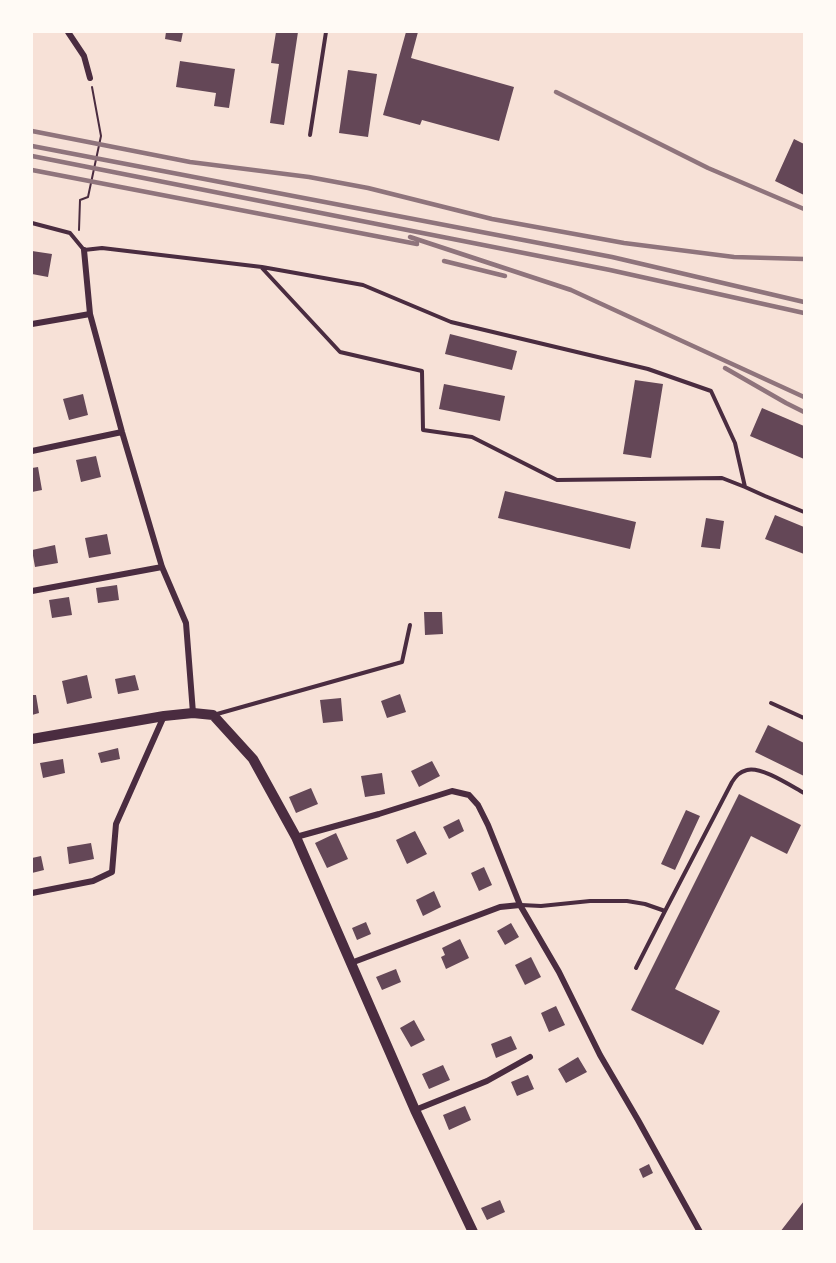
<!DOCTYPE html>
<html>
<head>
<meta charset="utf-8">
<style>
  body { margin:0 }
  #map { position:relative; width:836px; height:1263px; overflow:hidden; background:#f7e1d7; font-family:"Open Sans",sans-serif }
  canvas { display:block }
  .frame { position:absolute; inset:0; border:33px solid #fffaf5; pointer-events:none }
</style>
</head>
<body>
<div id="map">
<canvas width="836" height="1263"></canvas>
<div class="frame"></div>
</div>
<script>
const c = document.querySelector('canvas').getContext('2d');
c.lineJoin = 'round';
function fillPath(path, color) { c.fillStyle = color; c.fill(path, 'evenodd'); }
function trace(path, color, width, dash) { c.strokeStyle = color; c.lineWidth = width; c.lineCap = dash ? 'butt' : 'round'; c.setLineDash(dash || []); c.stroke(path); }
const building = new Path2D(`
  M166 32H183L181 42 165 39Z
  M276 32H298L284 125 270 123 279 64 271 63Z
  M406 32H418L411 58 514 87 499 141 422 120 420 125 383 115Z
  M180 61 235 69 229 108 214 106 216 93 176 87Z
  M348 70 377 74 368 137 339 133Z
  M794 139 804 144V195L775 181Z
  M32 251 52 254 48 277 32 274Z
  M450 334 517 351 512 370 445 354Z
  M635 380 663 384 651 458 623 454Z
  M444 384 505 396 500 421 439 409Z
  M83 394 88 415 69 420 63 399Z
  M762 408 804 426V459L750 436Z
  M96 456 101 477 81 482 76 460Z
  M38 467 42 490 32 492V468Z
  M505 491 636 522 630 549 498 518Z
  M775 515 804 527V554L765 539Z
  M706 518 724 521 720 549 701 547Z
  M107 534 111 554 89 558 85 538Z
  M55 545 58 563 35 567 32 550Z
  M117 585 119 600 98 603 96 588Z
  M69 597 72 615 52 618 49 600Z
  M424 612H442L443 634 425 635Z
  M87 675 92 698 67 704 62 681Z
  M135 675 139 690 118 694 115 679Z
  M400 694 406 712 387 718 381 701Z
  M32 695H36L39 713 32 715Z
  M341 698 343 721 323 723 320 700Z
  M768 725 804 743V776L755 752Z
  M118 748 120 759 101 763 98 753Z
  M63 759 65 773 43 778 40 763Z
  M432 761 440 776 419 787 411 771Z
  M382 773 385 794 365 797 361 776Z
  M311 788 318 804 296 813 289 797Z
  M739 794 801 825 787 854 751 836 675 989 720 1011 703 1045 631 1010Z
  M686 810 700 816 675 870 661 864Z
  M459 819 464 831 449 839 443 827Z
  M415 831 427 854 407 864 396 840Z
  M336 833 348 859 327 868 315 843Z
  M91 843 94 859 69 864 67 847Z
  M41 856 44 870 32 873V858Z
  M484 867 492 885 479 891 471 873Z
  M434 891 441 907 423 916 416 900Z
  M366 922 371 934 357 940 352 928Z
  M511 923 519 937 505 945 497 931Z
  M460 939 469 958 446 969 441 957 445 955 442 948Z
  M531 957 541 977 525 985 515 965Z
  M396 969 401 982 382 990 376 977Z
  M556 1006 565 1025 549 1032 541 1013Z
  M414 1020 425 1040 411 1047 400 1028Z
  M511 1036 517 1049 496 1058 491 1044Z
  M578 1057 587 1072 566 1083 558 1069Z
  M443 1065 450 1080 429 1089 422 1074Z
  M528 1075 534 1089 517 1096 511 1082Z
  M465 1106 471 1120 449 1130 443 1115Z
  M649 1164 653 1173 643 1178 639 1169Z
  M500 1200 505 1212 487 1220 481 1208Z
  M804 1201V1232H780Z`);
const path = new Path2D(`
  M79 230 80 200 88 197 101 136 92 87`);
const service = new Path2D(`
  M310 135 326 32
  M32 223 70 233 84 250 102 248 262 267 363 285 451 322 648 369 711 391 735 443 745 487 765 496 804 512
  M262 268 340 352 422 371 423 430 472 437 557 480 722 478 745 487
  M771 703 804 718
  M217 714 402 662 410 625
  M521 905 541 906 590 901H627L645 904 665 911 732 782C736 776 739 772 747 770 761 766 791 786 804 793
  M636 968 665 911`);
const minor = new Path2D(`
  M68 32 84 56 90 78
  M84 250 90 314 122 432 162 567 186 623 193 713
  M32 324 90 314
  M32 451 122 432
  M32 591 162 567
  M296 837 379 814 452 791 469 795 478 805 488 825 520 905 559 972 600 1055 638 1120 700 1232
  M32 893 93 881 112 872 116 824 164 716
  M351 963 500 907 520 905
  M415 1110 487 1081 530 1057`);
const primary = new Path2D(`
  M32 739 164 716 193 713 213 715 253 759 296 837 415 1110 473 1232`);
const rail = new Path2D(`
  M556 92 708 168 804 209
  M32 131 190 162 309 177 368 188 492 219 624 243 734 257 804 259
  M32 146 612 257 804 302
  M32 156 610 270 804 313
  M32 170 417 244
  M410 237 571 290 804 397
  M444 261 505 276
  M725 368 786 403 804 412`);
fillPath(building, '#644757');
trace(path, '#4a2c40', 2);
trace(service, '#4a2c40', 4);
trace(minor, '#4a2c40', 6);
trace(primary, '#4a2c40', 10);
trace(rail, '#8f747c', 4.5);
</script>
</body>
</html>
